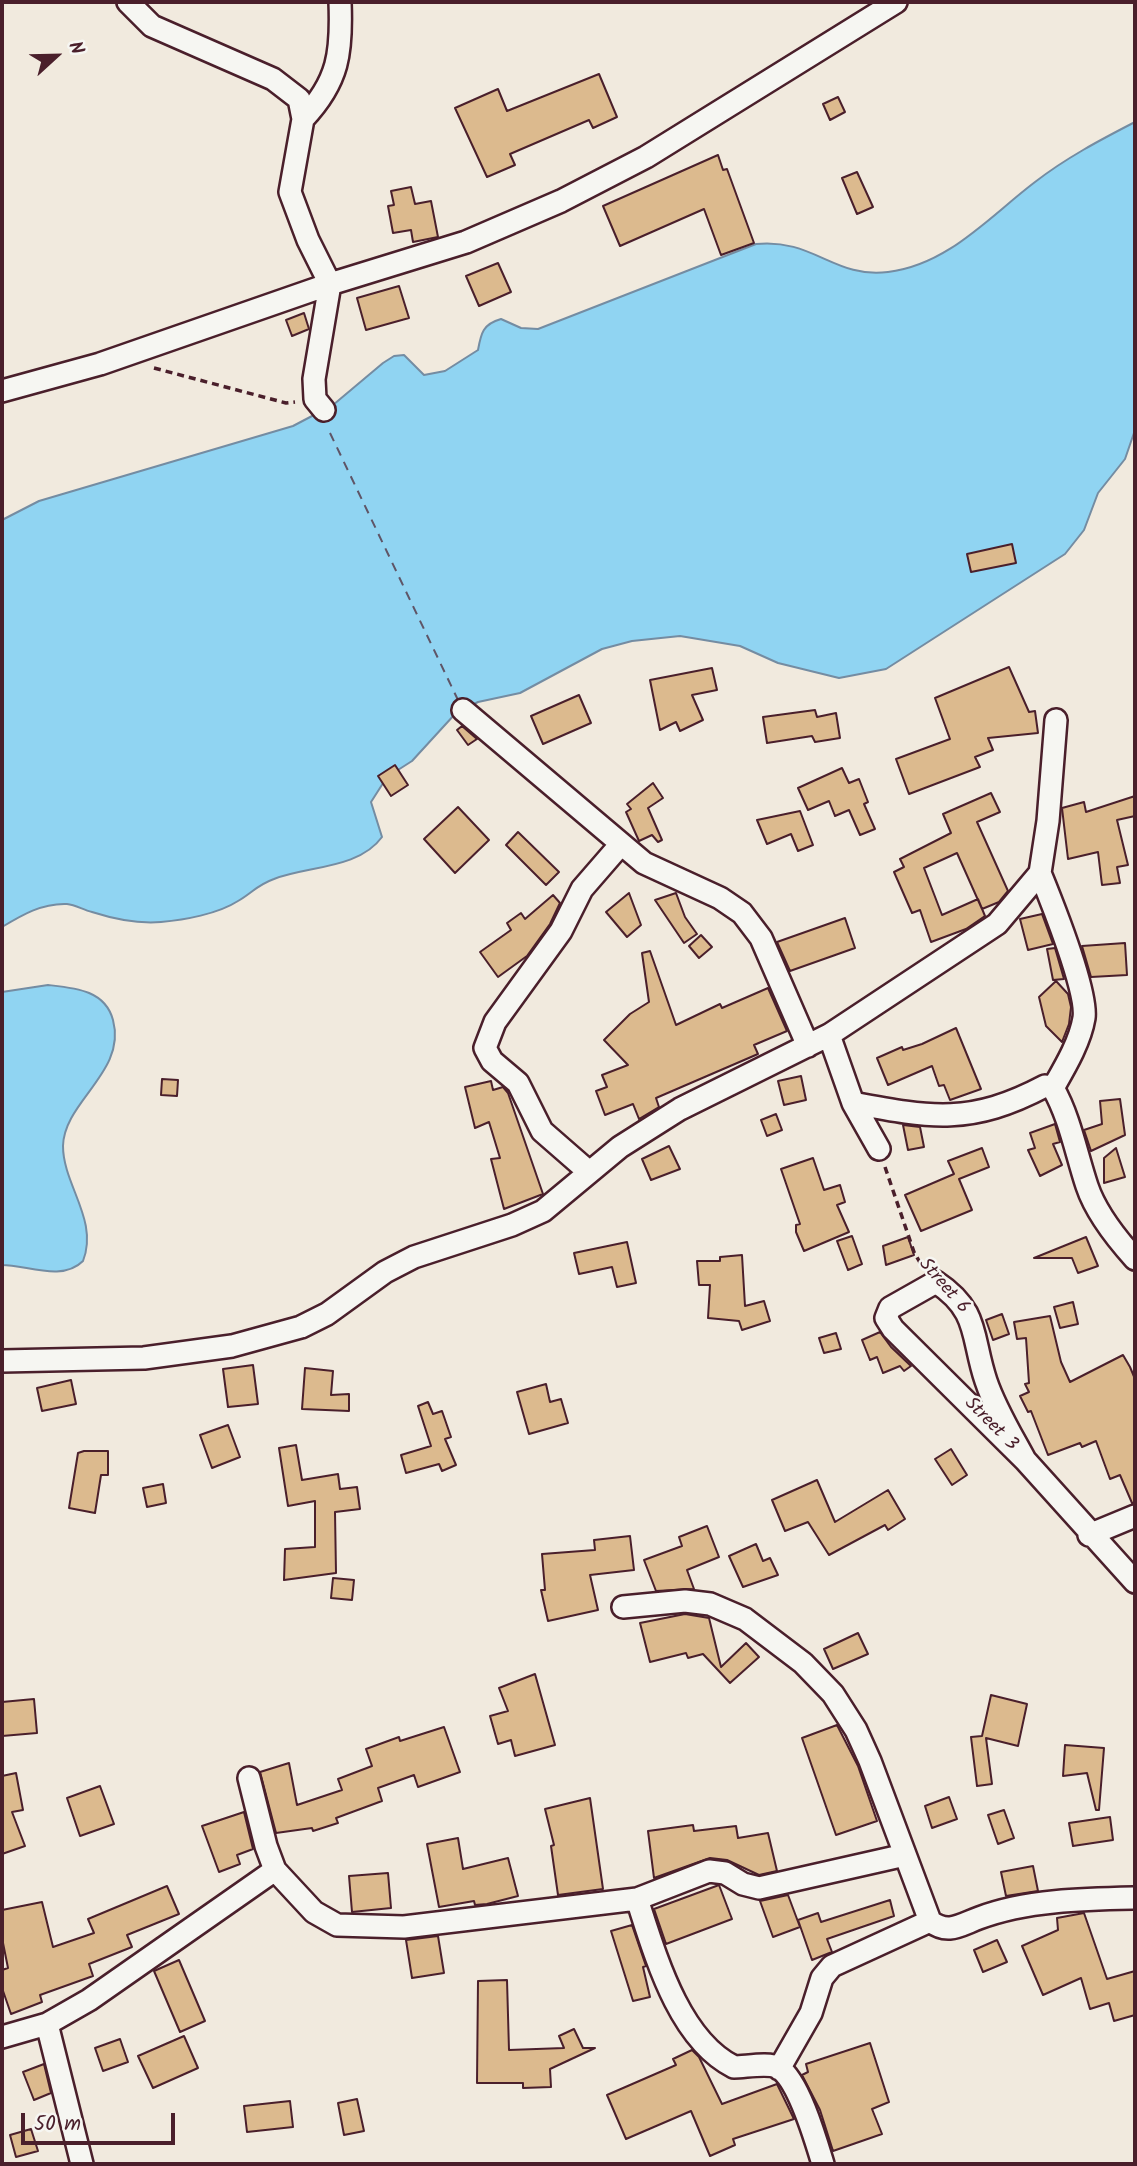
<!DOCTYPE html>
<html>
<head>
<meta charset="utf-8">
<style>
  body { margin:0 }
  #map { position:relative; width:1137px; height:2166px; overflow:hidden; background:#f1eade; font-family:Kalam,sans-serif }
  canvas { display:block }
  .frame { position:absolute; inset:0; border:4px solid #4a1f2b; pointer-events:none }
  .north { position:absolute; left:21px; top:21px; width:70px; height:70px; -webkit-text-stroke:5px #f6f6f2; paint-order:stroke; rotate:68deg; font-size:19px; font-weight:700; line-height:28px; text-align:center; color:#4a1f2b }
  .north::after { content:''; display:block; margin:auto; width:24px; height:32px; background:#4a1f2b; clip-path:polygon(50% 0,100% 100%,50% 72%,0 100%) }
  .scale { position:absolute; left:21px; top:2113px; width:154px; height:32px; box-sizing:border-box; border:4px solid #4a1f2b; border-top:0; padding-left:9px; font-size:21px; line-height:24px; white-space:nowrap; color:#4a1f2b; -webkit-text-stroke:5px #f6f6f2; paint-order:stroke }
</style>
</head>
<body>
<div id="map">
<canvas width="1137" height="2166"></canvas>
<div class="frame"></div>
<div class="north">N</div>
<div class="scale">50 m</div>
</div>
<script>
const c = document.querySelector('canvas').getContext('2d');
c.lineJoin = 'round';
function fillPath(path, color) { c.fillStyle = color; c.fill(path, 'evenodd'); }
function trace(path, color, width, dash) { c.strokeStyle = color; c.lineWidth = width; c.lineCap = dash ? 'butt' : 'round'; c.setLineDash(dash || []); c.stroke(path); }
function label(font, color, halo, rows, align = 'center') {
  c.font = font + ' Kalam,sans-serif'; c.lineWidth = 5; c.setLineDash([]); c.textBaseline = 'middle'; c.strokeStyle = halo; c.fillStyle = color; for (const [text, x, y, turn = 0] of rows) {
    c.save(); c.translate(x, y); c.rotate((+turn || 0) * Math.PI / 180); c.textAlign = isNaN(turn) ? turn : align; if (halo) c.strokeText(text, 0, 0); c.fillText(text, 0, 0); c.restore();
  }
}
const water = new Path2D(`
  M1135 122V430L1125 459 1098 493 1084 530 1065 554 886 669 839 678 778 663 740 646 680 636 632 641 602 649 520 693 478 702 455 714 412 761 387 777 371 802 382 837C359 869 307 866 274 879 257 885 252 893 238 901 218 914 184 920 161 922 138 924 114 919 92 912 83 910 76 905 67 904 42 903 22 915 2 927V520L39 501 293 426 333 405 383 363 394 356 404 355 424 375 445 371 478 350C481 333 483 324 501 319L521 328 538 329 756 244C813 238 835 279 888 272 948 265 990 216 1035 182 1066 158 1100 140 1135 122Z
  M48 985C75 988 105 990 113 1020 127 1072 64 1101 63 1146 63 1185 99 1220 83 1261 62 1282 27 1265 2 1265V992Z`);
const ferry = new Path2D(`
  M330 433 458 700`);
const building = new Path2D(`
  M599 74 617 117 593 128 589 120 510 154 515 165 487 177 455 108 498 89 507 111Z
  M838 97 845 112 830 120 823 104Z
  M718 155 723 170 727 169 754 243 721 255 704 209 620 246 603 206Z
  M857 172 873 207 857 214 842 178Z
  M411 187 415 204 431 201 438 237 413 242 411 230 393 233 388 206 394 205 391 191Z
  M498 263 511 292 479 306 466 276Z
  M399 286 409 318 366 330 357 298Z
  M304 313 309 329 292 336 286 320Z
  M1012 544 1016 563 971 572 967 554Z
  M1009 667 1029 712 1035 711 1038 733 988 738 993 750 975 757 980 767 909 794 896 759 950 739 935 698Z
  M712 668 717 690 692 695 703 720 680 731 676 722 660 730 650 680Z
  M579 695 591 723 543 744 531 716Z
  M815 710 817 717 836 713 840 738 815 742 812 736 767 743 763 717Z
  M462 726 477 739 468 745 457 730Z
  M395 765 408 785 391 796 378 776Z
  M842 768 849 783 859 779 868 802 864 804 875 829 860 835 849 810 835 816 829 801 808 810 798 788Z
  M653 783 663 798 648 808 662 840 658 842 652 835 639 841 626 812 631 809 627 804Z
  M991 793 1000 812 977 822 1008 891 999 902 982 909 957 853 924 868 942 915 978 899 985 916 966 929 931 942 920 910 912 913 894 872 904 867 900 859 951 833 943 814Z
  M1135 796V816L1117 820 1128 865 1117 867 1120 883 1102 885 1098 852 1068 859 1062 808 1084 802 1086 812Z
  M458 807 489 840 455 873 424 839Z
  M800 811 813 845 798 851 791 834 767 844 757 820Z
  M518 832 559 872 546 885 506 845Z
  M629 893 641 925 627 937 606 912Z
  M676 893 685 917 697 934 684 943 655 900Z
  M553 895 560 903 550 924 527 956 498 977 480 952 511 930 507 923 521 913 525 919Z
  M1042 914 1053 944 1028 950 1020 919Z
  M845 918 855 948 790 971 777 942Z
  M701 935 712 947 699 958 689 946Z
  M1125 943 1127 975 1091 977 1082 946Z
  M1055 948 1062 972 1064 979 1053 980 1047 949Z
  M650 951 676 1025 720 1004 722 1008 768 988 787 1031 754 1045 758 1054 656 1098 659 1107 639 1119 633 1104 605 1115 596 1091 607 1087 602 1075 628 1065 604 1040 630 1014 649 1002 642 953Z
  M1056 981 1068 994 1071 1007 1069 1024 1062 1042 1046 1026 1039 997Z
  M956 1028 981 1089 950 1100 944 1085 939 1086 932 1066 888 1085 877 1058 902 1047 903 1050 922 1044Z
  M801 1076 806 1100 784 1105 778 1081Z
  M162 1079 178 1080 177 1096 161 1095Z
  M491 1081 493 1090 503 1087 508 1093 543 1194 504 1209 491 1159 500 1158 489 1122 475 1128 465 1087Z
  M1120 1099 1125 1135 1091 1151 1084 1130 1102 1124 1100 1101Z
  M776 1114 782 1130 767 1136 761 1120Z
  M1055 1124 1060 1142 1053 1144 1062 1165 1040 1176 1028 1150 1035 1148 1030 1133Z
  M903 1125 920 1127 924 1147 908 1150Z
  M669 1146 680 1169 651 1180 642 1159Z
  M982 1148 989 1167 959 1179 972 1210 921 1231 905 1195 954 1174 948 1161Z
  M1116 1148 1125 1177 1104 1183V1158Z
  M813 1158 824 1190 840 1185 845 1202 837 1205 849 1232 804 1251 796 1232V1225L800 1224 781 1169Z
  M852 1236 862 1264 848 1270 837 1241Z
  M908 1237 914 1255 886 1265 883 1246Z
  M1086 1237 1098 1266 1078 1273 1072 1258H1034Z
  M627 1242 636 1283 617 1287 612 1267 579 1274 574 1253Z
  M742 1255 745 1306 764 1301 770 1321 742 1330 739 1321 708 1318 710 1285H699L697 1261H720V1257Z
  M1073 1302 1078 1324 1060 1328 1054 1307Z
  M1002 1314 1009 1334 993 1340 986 1320Z
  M1050 1316 1061 1362 1070 1382 1123 1355 1130 1367 1135 1379V1503H1132L1120 1475 1110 1479 1096 1441 1082 1447 1080 1443 1048 1455 1031 1411 1028 1412 1020 1396 1029 1392 1025 1384 1029 1383 1026 1338 1017 1339 1014 1322Z
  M880 1332 891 1347 911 1366 904 1371 900 1366 883 1373 877 1357 870 1360 862 1340Z
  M836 1333 841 1349 824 1353 819 1338Z
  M253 1365 258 1404 228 1407 223 1369Z
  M305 1368 333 1371 331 1395 349 1394V1411L302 1409Z
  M71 1380 76 1404 42 1411 37 1388Z
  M546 1384 550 1402 561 1399 568 1423 529 1434 517 1392Z
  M428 1402 433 1414 442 1411 451 1437 445 1439 456 1465 442 1471 439 1464 406 1473 401 1455 431 1446 418 1406Z
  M228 1425 240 1457 212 1468 200 1435Z
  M296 1445 302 1480 338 1474 340 1489 357 1487 360 1509 335 1512 336 1573 284 1580 285 1549 315 1547V1501L288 1506 279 1448Z
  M951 1449 967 1475 952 1485 935 1459Z
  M84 1451H108V1475H101L95 1513 69 1508 78 1453Z
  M817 1480 835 1522 888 1490 905 1519 888 1530 885 1525 829 1555 808 1522 785 1531 772 1500Z
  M163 1484 166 1503 147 1507 143 1488Z
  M707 1526 719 1557 687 1570 694 1589 656 1591 644 1560 682 1546 679 1537Z
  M630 1536 634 1570 590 1575 598 1610 548 1621 541 1590H545L542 1554 595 1550 594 1540Z
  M756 1544 763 1561 770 1558 778 1575 743 1587 729 1556Z
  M333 1578 354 1580 352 1600 331 1598Z
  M685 1614 709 1618 721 1667 746 1643 759 1657 730 1683 703 1654 688 1658 686 1653 650 1662 640 1623Z
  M858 1633 868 1654 833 1669 824 1649Z
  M535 1674 555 1745 515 1756 511 1740 498 1744 490 1716 508 1711 499 1688Z
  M991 1695 1027 1704 1018 1746 986 1738 992 1784 977 1786 971 1737 982 1736Z
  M34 1699 37 1733 2 1736V1702Z
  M837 1725 858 1766 877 1821 836 1835 802 1738Z
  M444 1727 460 1772 418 1787 414 1775 378 1788 382 1801 336 1818 338 1823 313 1831 312 1828 276 1833 260 1772 289 1763 297 1805 342 1790 338 1779 372 1766 366 1749 399 1737 400 1741Z
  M1065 1745 1104 1748 1099 1810H1096L1087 1773 1063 1776Z
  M16 1773 23 1810 12 1812 25 1846 2 1854V1776Z
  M100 1786 114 1824 80 1836 67 1798Z
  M949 1797 957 1819 932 1828 925 1806Z
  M590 1798 603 1889 558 1895 551 1846 554 1845 545 1809Z
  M1004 1810 1014 1838 998 1844 988 1815Z
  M244 1812 253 1849 237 1855 240 1864 219 1872 202 1826Z
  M1110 1817 1113 1840 1073 1846 1069 1823Z
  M693 1825 694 1831 736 1826 738 1838 768 1833 777 1871 759 1875 727 1860 710 1858 654 1878 648 1831Z
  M458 1838 463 1869 508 1858 518 1896 487 1904 475 1905 474 1901 439 1907 427 1844Z
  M1033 1866 1038 1891 1006 1896 1001 1872Z
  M388 1873 391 1908 352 1912 349 1876Z
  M719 1885 732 1919 666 1944 654 1909Z
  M167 1886 179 1914 127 1935 132 1947 89 1964 93 1976 40 1995 42 2002 11 2014 2 1988V1970L8 1968 2 1938V1910L42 1902 53 1947 94 1933 88 1919Z
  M788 1895 800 1927 773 1937 760 1901Z
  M890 1900 894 1916 827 1939 832 1952 812 1960 798 1920 818 1913 821 1922Z
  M1084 1913 1107 1979 1135 1971V2015L1114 2021 1109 2003 1090 2009 1081 1978 1043 1995 1022 1946 1058 1930 1057 1918Z
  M632 1925 646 1966 643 1967 650 1997 633 2001 611 1931Z
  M438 1936 444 1973 412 1978 406 1940Z
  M997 1940 1007 1962 983 1972 974 1950Z
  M179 1960 205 2021 180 2032 154 1971Z
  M507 1980 509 2050 564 2048 559 2036 574 2029 583 2048H595L550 2069 551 2087 523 2088V2083H477L478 1981Z
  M184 2036 198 2068 153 2088 138 2056Z
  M120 2039 128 2062 103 2071 95 2048Z
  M870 2043 889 2102 872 2109 882 2134 833 2151 820 2110 802 2075 808 2072 806 2064Z
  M692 2050 699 2057 722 2104 777 2084 794 2119 733 2139 735 2145 710 2156 691 2111 626 2139 607 2095 676 2065 673 2059Z
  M44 2064 51 2093 34 2100 23 2072Z
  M357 2099 364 2131 344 2135 338 2103Z
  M290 2101 293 2127 247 2132 244 2106Z
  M31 2129 38 2151 16 2157 10 2135Z`);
const path = new Path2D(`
  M154 368 286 403 295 402
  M885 1167 914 1252 923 1268`);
const street = new Path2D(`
  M128 2 152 26 273 79 299 99 303 119 290 192 308 240 330 284 314 379 315 399 324 410
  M303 119C339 81 342 52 340 2
  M2 391 100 364 330 284 466 242 561 201 646 157 896 2
  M463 710 644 863 720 898 742 913 761 938 808 1046
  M1040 873C1051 900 1088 992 1084 1018 1080 1042 1065 1067 1053 1088
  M829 1035 853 1103 879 1149
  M1053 1088C1070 1118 1076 1153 1087 1186 1096 1213 1116 1238 1135 1259
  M853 1103C932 1118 971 1125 1045 1086L1053 1088
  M589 1172 542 1131 518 1083 492 1061 485 1048 495 1022 561 931 582 889 621 844
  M2 1361 144 1358 232 1346 301 1327 327 1314 385 1272 414 1257 512 1225 543 1211 620 1147 680 1109 829 1035 997 924 1040 873 1048 821 1056 720
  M1025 1460C1011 1434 995 1408 986 1381 971 1337 980 1311 936 1282L890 1308 886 1318 893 1329 1025 1460 1135 1582
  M1089 1535 1135 1516
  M623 1607 685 1601 710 1604 745 1619 803 1663 833 1694 856 1730 870 1761 930 1921C948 1935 960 1925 979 1918 1026 1900 1086 1899 1135 1898
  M249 1778 266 1846 275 1870 314 1912 337 1925 404 1927 637 1899 709 1871 725 1873 743 1884 759 1888 905 1855
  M637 1899C655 1954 678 2039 734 2067 746 2067 769 2062 779 2068 799 2081 816 2141 823 2164
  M47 2024 82 2164
  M2 2037 47 2024 89 2000 275 1870
  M779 2069 811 2013 822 1978 832 1966 930 1921`);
const streetNames = [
  ["Street 6",943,1287,49],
  ["Street 3",990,1425,45]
];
fillPath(water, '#90d4f2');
trace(water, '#748ca2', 2);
trace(ferry, '#5f5567', 2, [9, 7]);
fillPath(building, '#dcba8e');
trace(building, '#4a1f2b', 2);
trace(street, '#4a1f2b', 26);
trace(path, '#4a1f2b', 3.5, [7, 5]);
trace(street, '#f6f6f2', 21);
label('19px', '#4a1f2b', '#f6f6f2', streetNames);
</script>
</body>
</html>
